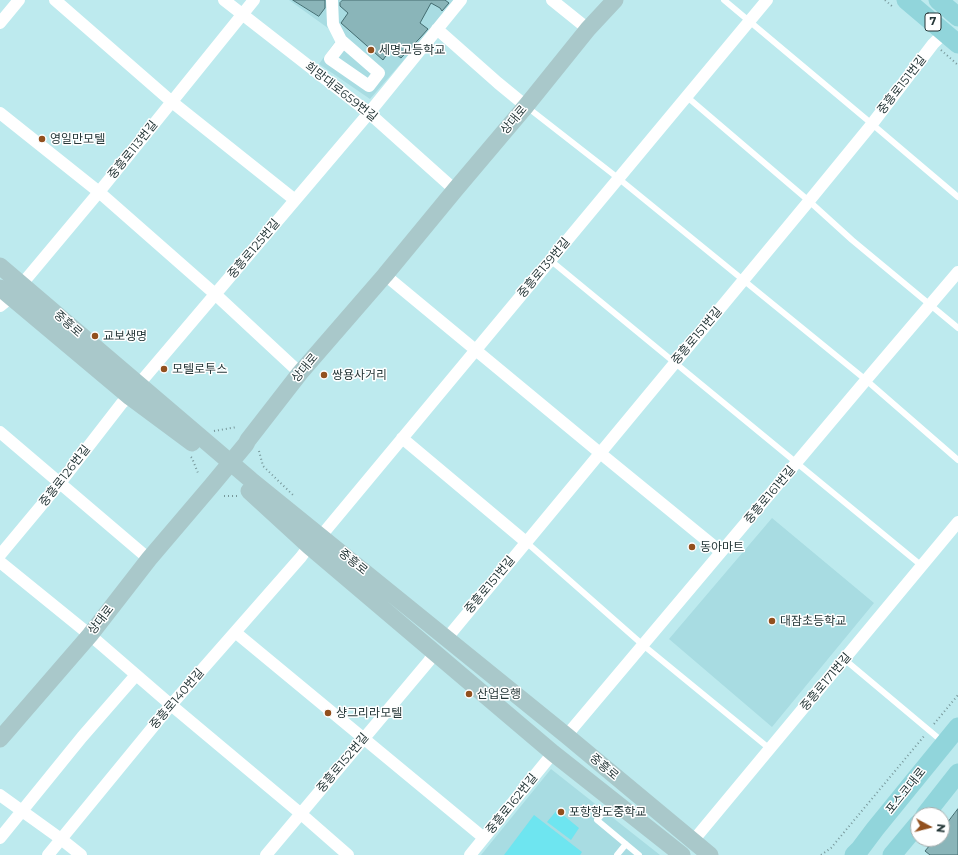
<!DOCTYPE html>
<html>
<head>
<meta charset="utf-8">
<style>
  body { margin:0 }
  #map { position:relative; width:958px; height:855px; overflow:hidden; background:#bdeaee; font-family:Montserrat,sans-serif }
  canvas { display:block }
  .north { position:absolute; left:910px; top:807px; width:40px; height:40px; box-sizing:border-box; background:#fff; border:1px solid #a8afaf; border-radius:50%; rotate:97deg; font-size:11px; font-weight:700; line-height:16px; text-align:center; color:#253738 }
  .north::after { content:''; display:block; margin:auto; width:14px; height:18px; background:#92501e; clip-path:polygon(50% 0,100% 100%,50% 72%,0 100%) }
</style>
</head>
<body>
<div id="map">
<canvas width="958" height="855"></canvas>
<div class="north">N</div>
</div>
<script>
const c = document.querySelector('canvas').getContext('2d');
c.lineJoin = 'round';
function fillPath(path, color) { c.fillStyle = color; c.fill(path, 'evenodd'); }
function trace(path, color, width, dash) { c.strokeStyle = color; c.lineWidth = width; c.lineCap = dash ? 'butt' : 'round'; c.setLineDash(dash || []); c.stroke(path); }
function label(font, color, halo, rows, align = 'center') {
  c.font = font + ' Montserrat,"Noto Sans KR",sans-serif'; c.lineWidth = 3; c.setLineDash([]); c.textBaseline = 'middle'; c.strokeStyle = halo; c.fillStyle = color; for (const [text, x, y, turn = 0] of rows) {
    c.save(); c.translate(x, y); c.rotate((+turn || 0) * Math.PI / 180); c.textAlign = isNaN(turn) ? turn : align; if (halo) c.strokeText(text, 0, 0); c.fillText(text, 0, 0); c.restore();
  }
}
const built = new Path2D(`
  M289 0H456L370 99 319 64 339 36Z
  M772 518 874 603 772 727 669 639Z
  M551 769 660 855H481Z`);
const green = new Path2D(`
  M557 810 579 828 571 840 547 822Z
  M534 815 582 852 580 855H504Z`);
const building = new Path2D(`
  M293 0H325V8L319 16Z
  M343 0H445L449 3 442 11 440 8 431 3 420 23 428 29 420 38 401 58 390 50 383 60 341 23 348 13 340 6V3Z
  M958 809V855H930L925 851 935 839H942V830Z`);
const path = new Path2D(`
  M885 0 893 7
  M941 50 958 65
  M214 431 237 427
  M259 451 263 466 294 496
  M191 457 192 458 198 473
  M224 496H237
  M934 724 958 695
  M821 855 831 848 925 735`);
const lane = new Path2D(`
  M724 0 872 124 958 197
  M686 96 809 201 852 240 958 328
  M527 107 618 178 866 380 958 460
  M550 260 922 566
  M526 542 643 645 770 749
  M844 659 943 742
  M613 802 597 820 639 855
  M617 855 626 844`);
const street = new Path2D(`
  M55 0 172 102 295 200
  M224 0 369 113 455 190
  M332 0 333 24 341 40 379 73 369 86 330 59 343 42
  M552 0 588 29
  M0 23 19 0
  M437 29 498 83 526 106
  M0 113 99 192 215 294 300 373
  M385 275 600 453 721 552
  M22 284 99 192 254 0
  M0 306 11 297
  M139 384 369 113 461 0
  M0 432 149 559
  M402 438 526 542
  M321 536 767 0
  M0 555 60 483 122 403 130 397
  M0 562 90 635 171 705 300 813 348 855
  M235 632 484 838
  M447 638 809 201 872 124 933 44 945 32
  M567 736 572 729 866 380 958 272
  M0 795 61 839 81 855
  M0 838 82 737 136 675
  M693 841 958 522
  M48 855 171 705 301 557 309 546
  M266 855 429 661 434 653
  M470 855 553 753`);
const secondary = new Path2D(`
  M0 266 251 480 567 736 710 855
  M0 288 130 397 192 443
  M249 491 309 546 553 753 682 855
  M0 739 90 635 149 559 212 485 246 444 248 440 300 373 385 275 455 190 526 106 588 29 615 0`);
const primary = new Path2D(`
  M906 0 958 44
  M938 0 958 17
  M925 815 958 773
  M854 855 860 849 875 829 958 727
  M892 855 918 824`);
const markers = [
  [371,50,4,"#92501e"],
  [42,139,4,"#92501e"],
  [95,336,4,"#92501e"],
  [164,369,4,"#92501e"],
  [324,375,4,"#92501e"],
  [692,547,4,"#92501e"],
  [772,621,4,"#92501e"],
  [469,694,4,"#92501e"],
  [328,713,4,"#92501e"],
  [561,812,4,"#92501e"]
];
const shields = [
  [933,22,16]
];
const shieldNames = [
  ["7",933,22]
];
const poiNames = [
  ["세명고등학교",379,50],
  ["영일만모텔",50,139],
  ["교보생명",103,336],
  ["모텔로투스",172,369],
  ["쌍용사거리",332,375],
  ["동아마트",700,547],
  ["대잠초등학교",780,621],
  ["산업은행",477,694],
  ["샹그리라모텔",336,713],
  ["포항항도중학교",569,812]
];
const streetNames = [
  ["중흥로151번길",902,85,-52],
  ["희망대로659번길",341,92,38],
  ["상대로",514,120,-50],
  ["중흥로113번길",133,150,-51],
  ["중흥로125번길",254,249,-50],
  ["중흥로139번길",544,268,-50],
  ["중흥로",68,324,41],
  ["중흥로151번길",697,336,-50],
  ["상대로",305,368,-50],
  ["중흥로126번길",65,476,-52],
  ["중흥로161번길",770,495,-50],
  ["중흥로",353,562,39],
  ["중흥로151번길",490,585,-50],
  ["상대로",101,620,-52],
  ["중흥로171번길",826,682,-50],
  ["중흥로140번길",177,699,-49],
  ["중흥로152번길",343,763,-50],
  ["중흥로",604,767,40],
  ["포스코대로",906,791,-51],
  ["중흥로162번길",512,804,-51]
];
fillPath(built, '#a8dce2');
fillPath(green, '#6ee5f0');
fillPath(building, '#8ab5b9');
trace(building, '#446d71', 1);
trace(path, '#77979a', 2, [1, 3]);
trace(lane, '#fff', 6);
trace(street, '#fff', 12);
trace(secondary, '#a9c8ca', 17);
trace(primary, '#91d5db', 19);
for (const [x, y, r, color] of markers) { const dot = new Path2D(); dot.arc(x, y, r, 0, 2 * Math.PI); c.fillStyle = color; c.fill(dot); trace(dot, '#fff', 1.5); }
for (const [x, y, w] of shields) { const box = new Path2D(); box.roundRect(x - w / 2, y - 9, w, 18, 3); c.fillStyle = '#fff'; c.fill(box); trace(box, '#253738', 1); }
label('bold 11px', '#253738', null, shieldNames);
label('12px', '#253738', '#fff', poiNames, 'left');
label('12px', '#253738', '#fff', streetNames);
</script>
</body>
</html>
